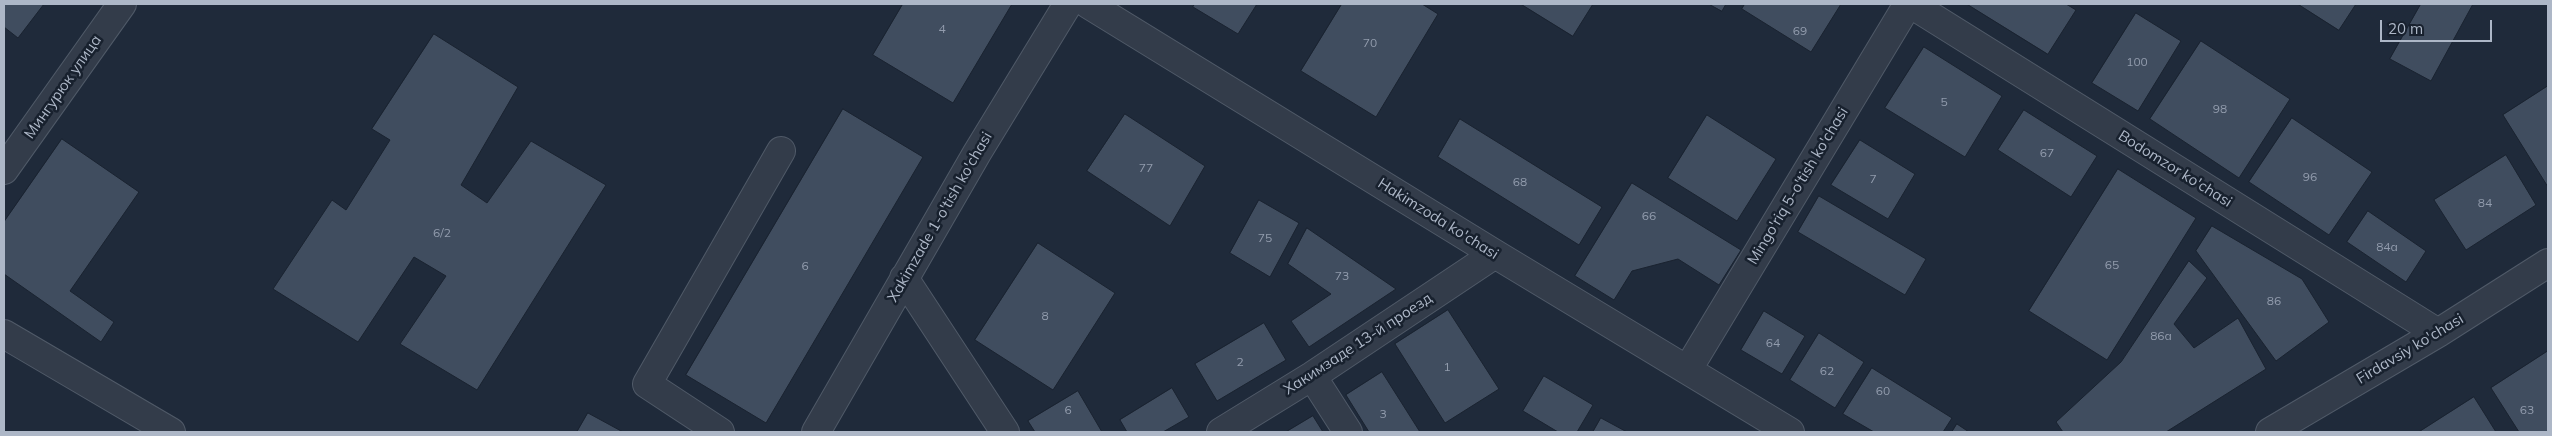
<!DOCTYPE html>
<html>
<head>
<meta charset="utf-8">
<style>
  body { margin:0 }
  #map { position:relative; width:2552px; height:436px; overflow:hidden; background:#1f2a3a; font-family:Mulish,sans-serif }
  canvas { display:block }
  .frame { position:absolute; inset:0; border:5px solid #adb7c7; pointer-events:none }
  .scale { position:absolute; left:2380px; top:20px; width:112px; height:22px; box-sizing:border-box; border:2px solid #adb7c7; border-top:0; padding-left:6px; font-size:15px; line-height:18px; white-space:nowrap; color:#adb7c7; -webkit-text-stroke:4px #18212e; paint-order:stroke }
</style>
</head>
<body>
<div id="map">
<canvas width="2552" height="436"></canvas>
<div class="frame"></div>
<div class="scale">20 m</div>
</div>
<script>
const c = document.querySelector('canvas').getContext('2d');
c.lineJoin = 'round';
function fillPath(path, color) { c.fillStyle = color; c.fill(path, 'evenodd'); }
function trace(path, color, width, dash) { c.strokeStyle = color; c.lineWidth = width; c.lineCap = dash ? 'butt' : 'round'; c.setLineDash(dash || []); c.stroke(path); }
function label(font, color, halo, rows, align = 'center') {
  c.font = font + ' Mulish,sans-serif'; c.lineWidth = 5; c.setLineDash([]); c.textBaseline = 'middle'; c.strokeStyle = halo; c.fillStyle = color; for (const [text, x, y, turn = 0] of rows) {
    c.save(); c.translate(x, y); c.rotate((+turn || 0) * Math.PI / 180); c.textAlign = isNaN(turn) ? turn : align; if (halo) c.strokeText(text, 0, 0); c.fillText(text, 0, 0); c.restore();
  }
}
const building = new Path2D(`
  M4 4H44L18 38 4 27Z
  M903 4H1012L953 103 873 55Z
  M1195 4H1257L1238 34 1193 7Z
  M1342 4H1422L1438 14 1376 117 1301 71Z
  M1521 4H1593L1573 36Z
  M1709 4H1726L1722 11Z
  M1745 4H1841L1811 52 1742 9Z
  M1967 4H2066L2076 10 2048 54Z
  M2298 4H2356L2339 30Z
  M2421 4H2473L2431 81 2390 59Z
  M2136 13 2181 41 2138 111 2092 83Z
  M434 34 518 87 461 185 487 203 531 141 606 185 477 390 400 344 446 276 414 257 358 342 273 289 332 200 346 210 390 140 372 129Z
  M2201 41 2290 99 2239 178 2150 119Z
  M1924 47 2002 96 1965 157 1885 108Z
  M2548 86V187L2503 115Z
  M843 109 923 157 766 423 686 375Z
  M2024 110 2097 156 2071 197 1998 150Z
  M1125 114 1205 166 1170 226 1087 171Z
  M1707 115 1776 159 1737 221 1668 178Z
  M2292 118 2372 172 2329 235 2249 182Z
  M1460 119 1602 207 1579 245 1438 157Z
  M62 139 139 192 70 291 114 322 101 342 4 274V222Z
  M1860 140 1915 174 1888 219 1831 185Z
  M2506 155 2536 205 2466 250 2434 200Z
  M2118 169 2196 218 2107 360 2029 311Z
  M1632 183 1741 250 1719 285 1678 259 1632 271 1614 300 1575 276Z
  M1819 196 1926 259 1905 295 1798 232Z
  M1259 200 1299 223 1270 277 1230 253Z
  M2368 211 2426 251 2406 282 2347 242Z
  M2212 226 2302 279 2329 322 2276 361 2196 251Z
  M1307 228 1396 289 1309 347 1291 321 1331 294 1288 264Z
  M1038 243 1115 293 1053 390 975 340Z
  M2189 261 2207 278 2174 324 2194 348 2238 318 2266 369 2166 432H2063L2056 422 2121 362Z
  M1448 310 1499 389 1445 423 1395 344Z
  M1764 311 1805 336 1782 374 1741 350Z
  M1264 323 1286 360 1217 401 1195 364Z
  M1819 333 1864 362 1835 408 1790 380Z
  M2548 351V432H2519L2491 388Z
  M1872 368 1952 418 1943 432H1874L1843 414Z
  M1382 372 1420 432H1369L1346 395Z
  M1544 376 1593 405 1577 432H1558L1523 411Z
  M1172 388 1189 417 1163 432H1127L1120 420Z
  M1078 391 1102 432H1035L1028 421Z
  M2474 397 2496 432H2419Z
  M588 413 623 432H577Z
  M1313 416 1323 432H1286Z
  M1601 418 1627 432H1593Z
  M1957 424 1969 432H1952Z`);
const minor = new Path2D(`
  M1088 4 1495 254 1790 432
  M1911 4 2438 333
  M4 170 122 4
  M904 278 1005 432
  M4 334 171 432
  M1688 369 1908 4
  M1312 376 1348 432
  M720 432 647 384 781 151
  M816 432 977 153 1068 4
  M1221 432 1312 376 1495 254
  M2270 432 2438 333 2548 263`);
const numberNames = [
  ["4",942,29],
  ["69",1800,31],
  ["70",1370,43],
  ["100",2137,62],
  ["5",1944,102],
  ["98",2220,109],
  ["67",2047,153],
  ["77",1146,168],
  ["96",2310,177],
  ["7",1873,179],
  ["68",1520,182],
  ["84",2485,203],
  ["66",1649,216],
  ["6/2",442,233],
  ["75",1265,238],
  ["84а",2387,247],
  ["65",2112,265],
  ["6",805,266],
  ["73",1342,276],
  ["86",2274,301],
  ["8",1045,316],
  ["86а",2161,336],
  ["64",1773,343],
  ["2",1240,362],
  ["1",1447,367],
  ["62",1827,371],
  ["60",1883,391],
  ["6",1068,410],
  ["63",2527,410],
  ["3",1383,414]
];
const streetNames = [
  ["Мингурюк улица",63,87,-55],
  ["Bodomzor ko'chasi",2175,169,32],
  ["Mingo'riq 5-o'tish ko'chasi",1798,186,-59],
  ["Xakimzade 1-o'tish ko'chasi",940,217,-60],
  ["Hakimzoda ko'chasi",1438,219,32],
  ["Хакимзаде 13-й проезд",1358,344,-33],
  ["Firdavsiy ko'chasi",2410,349,-31]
];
fillPath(building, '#404d5f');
trace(building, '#1a2330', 1);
trace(minor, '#505a68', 30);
trace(minor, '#333c4a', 28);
label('12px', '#929cad', null, numberNames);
label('15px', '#adb7c7', '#18212e', streetNames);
</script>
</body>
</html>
